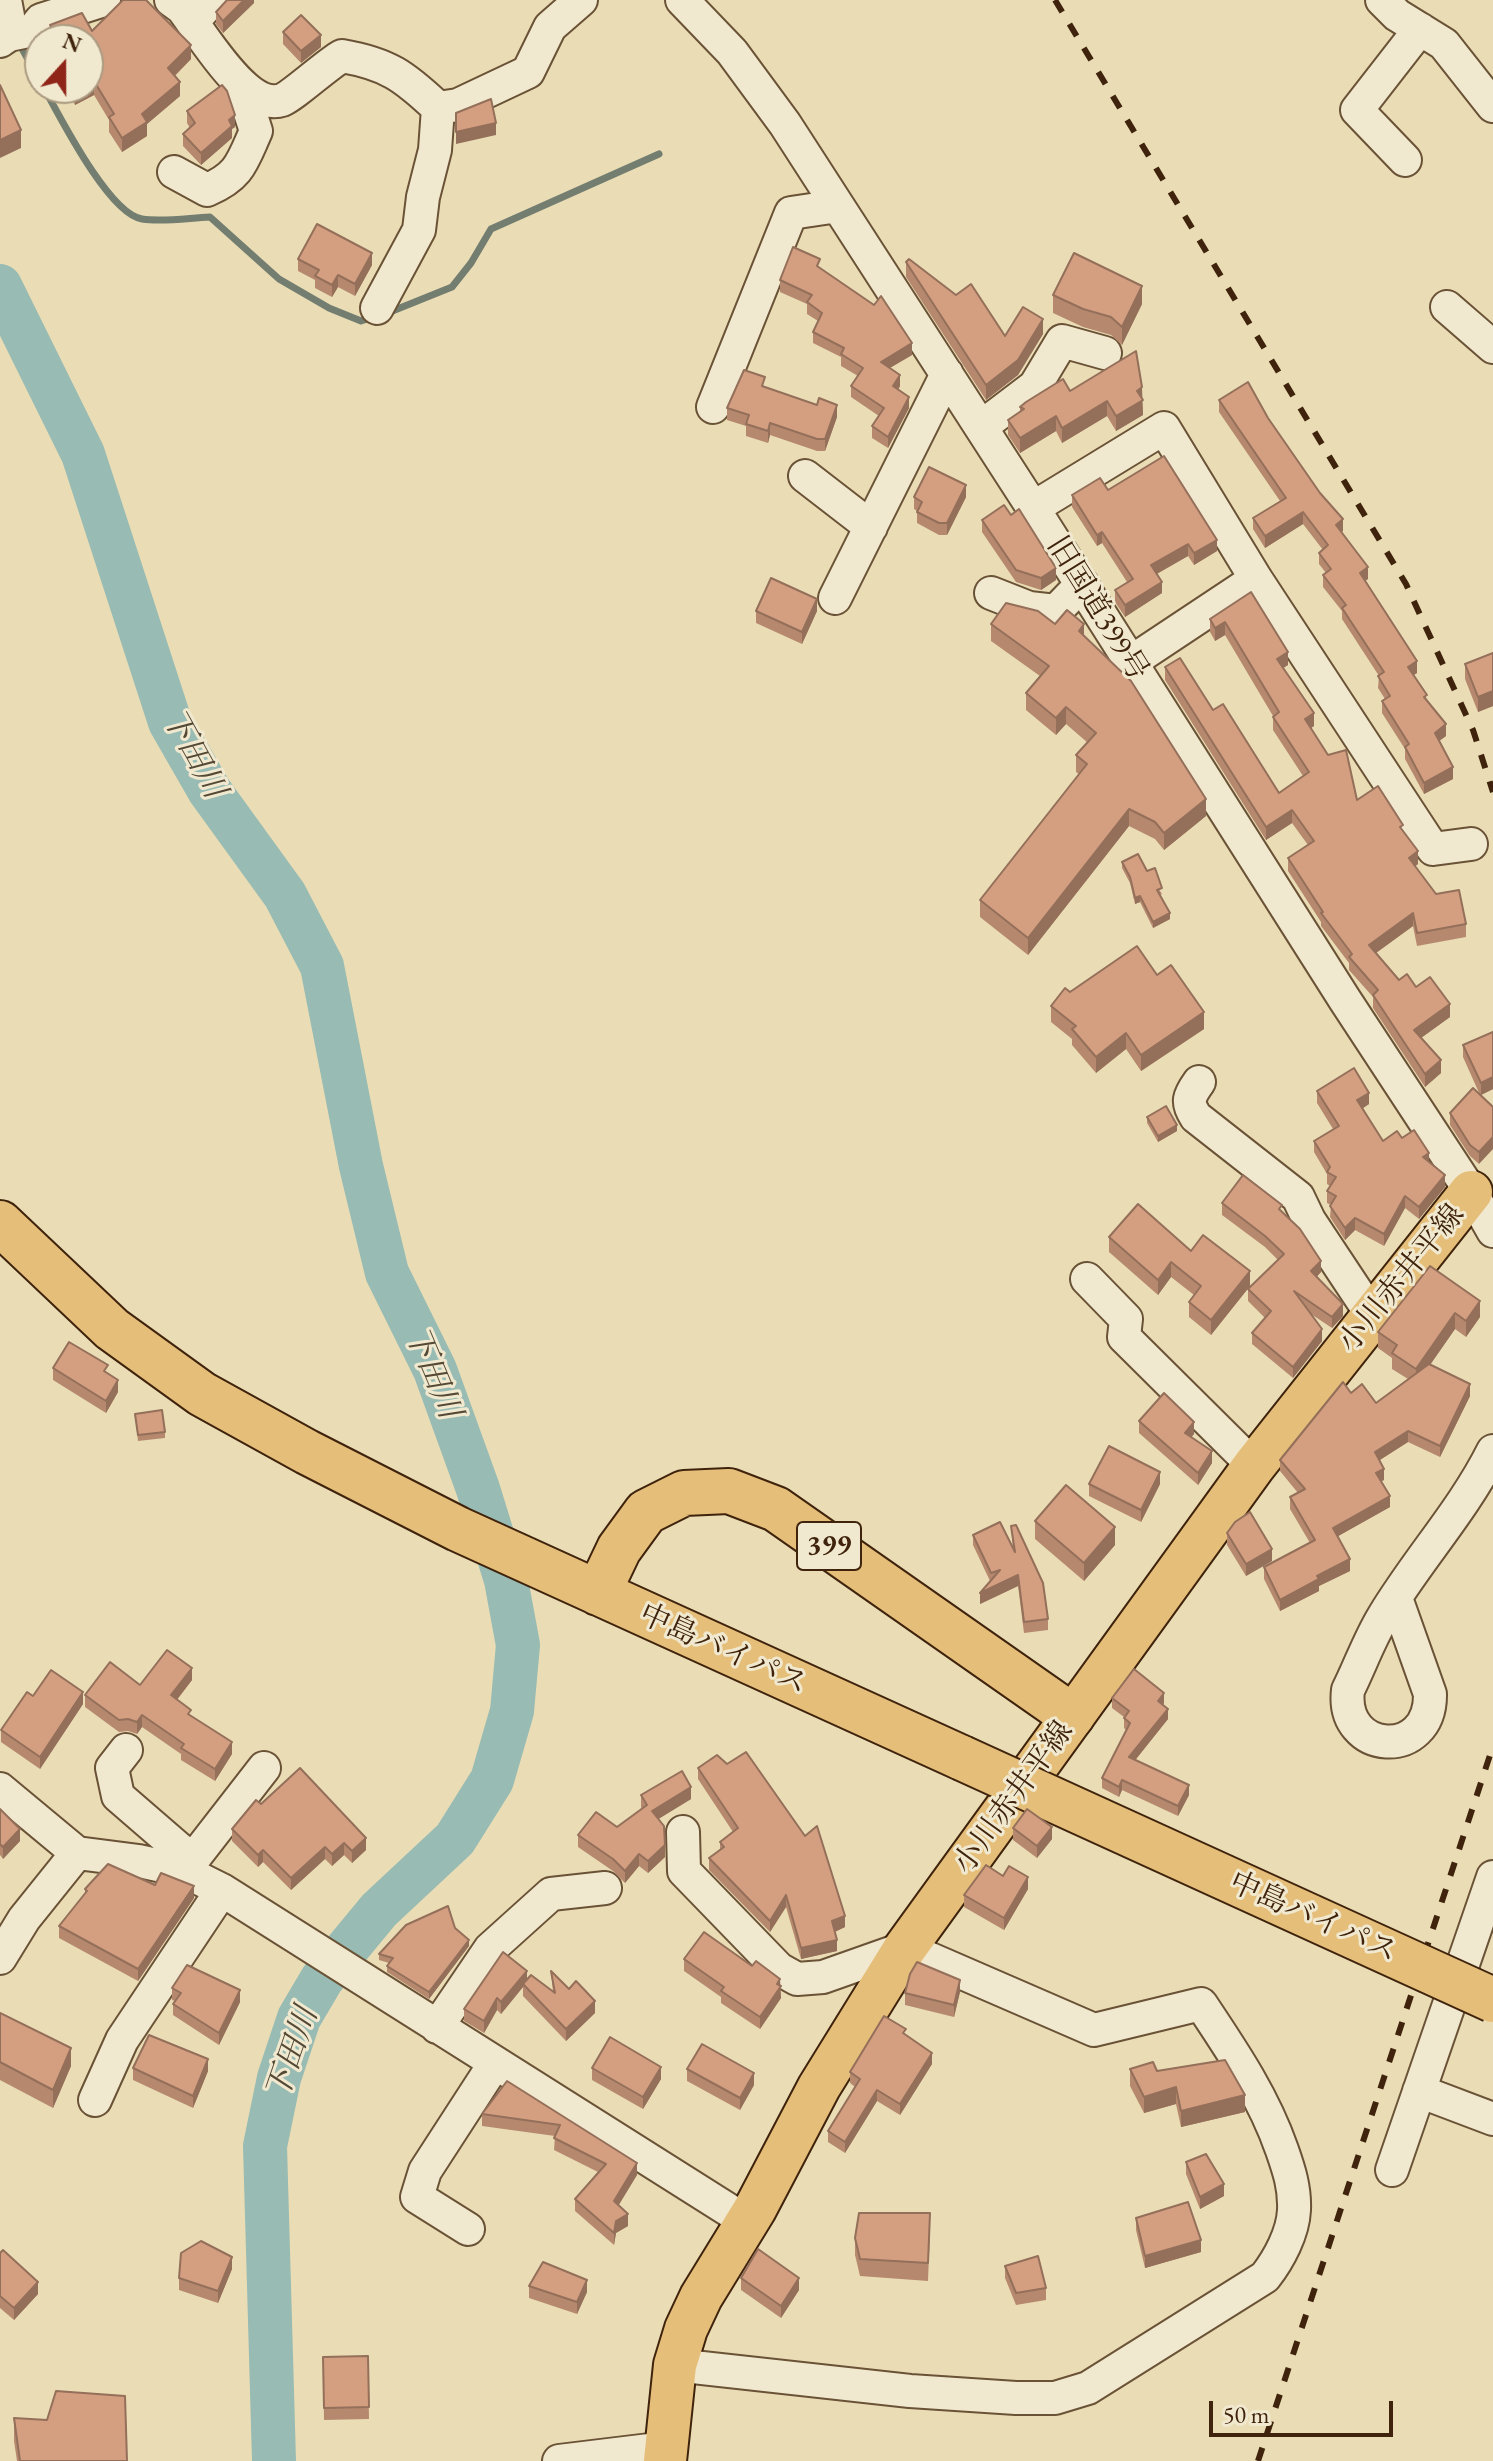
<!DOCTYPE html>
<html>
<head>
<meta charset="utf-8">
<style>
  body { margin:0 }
  #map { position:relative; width:1493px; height:2461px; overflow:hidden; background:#eaddb5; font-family:"EB Garamond",serif }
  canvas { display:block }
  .north { position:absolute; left:24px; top:24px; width:80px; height:80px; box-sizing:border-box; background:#f1e9cf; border:2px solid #aa9a81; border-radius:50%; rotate:21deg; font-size:22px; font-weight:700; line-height:32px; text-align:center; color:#3f230c }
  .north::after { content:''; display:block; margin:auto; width:28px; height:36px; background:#8f2418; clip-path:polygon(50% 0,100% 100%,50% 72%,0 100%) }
  .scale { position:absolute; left:1209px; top:2401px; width:184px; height:36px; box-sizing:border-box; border:4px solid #3f230c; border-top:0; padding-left:10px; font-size:24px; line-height:28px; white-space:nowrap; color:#3f230c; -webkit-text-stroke:6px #f1e9cf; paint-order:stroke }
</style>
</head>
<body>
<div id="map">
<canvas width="1493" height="2461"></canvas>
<div class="north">N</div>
<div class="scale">50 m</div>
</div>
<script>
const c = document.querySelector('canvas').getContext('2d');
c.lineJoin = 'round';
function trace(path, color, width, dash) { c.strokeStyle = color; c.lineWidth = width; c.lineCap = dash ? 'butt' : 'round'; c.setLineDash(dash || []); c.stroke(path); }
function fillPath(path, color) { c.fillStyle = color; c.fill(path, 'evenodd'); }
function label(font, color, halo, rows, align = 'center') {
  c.font = font + ' "EB Garamond","Noto Serif JP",serif'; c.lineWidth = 6; c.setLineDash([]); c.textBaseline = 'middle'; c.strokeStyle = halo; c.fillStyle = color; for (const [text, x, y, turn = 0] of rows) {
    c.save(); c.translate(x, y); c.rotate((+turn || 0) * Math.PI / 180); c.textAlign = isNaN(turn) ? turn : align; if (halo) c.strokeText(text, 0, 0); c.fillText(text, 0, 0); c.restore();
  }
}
const stream = new Path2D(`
  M21 40 20 45 40 81
  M44 88C60 117 109 214 142 219 163 222 188 218 210 217L279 279 329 308 361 321 373 317
  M385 314 452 287 471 263 491 229 659 154`);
const river = new Path2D(`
  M0 286 83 454 170 722 209 790 285 895 322 966 361 1166 387 1273 435 1370 478 1489 506 1580 518 1645 512 1711 492 1780 455 1839 379 1910 322 1979 299 2018 279 2078 265 2146 274 2461`);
const minor = new Path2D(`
  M171 0 182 8C201 32 246 112 282 100 293 96 326 65 342 56 388 64 404 76 438 108L458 105 528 72 550 27 581 0
  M682 0 732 52 785 124 1033 508 1345 1000 1471 1192 1493 1231
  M1382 0 1397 15 1444 44 1493 106
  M193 21 212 0
  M0 41 9 35 33 30 41 20 104 0
  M0 41 8 16 5 0
  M1405 160 1357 110 1420 29
  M174 172 207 190C240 176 242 162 256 131L242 88
  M1447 307 1493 347
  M377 308 419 230 423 197 435 150 438 108
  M713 407 791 213 838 206
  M981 427 1035 386 1062 341 1105 353
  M805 476 871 527
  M1033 508 1164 428 1256 579 1433 849 1471 844
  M991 593 1029 608 1056 611 1082 584
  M835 598 947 374
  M1131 662 1256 579
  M1199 1082C1189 1096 1186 1102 1196 1117L1298 1197 1309 1220 1372 1315
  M1087 1279 1126 1319 1124 1337 1254 1466
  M1396 1598 1430 1694C1431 1761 1340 1755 1348 1690 1360 1666 1369 1640 1383 1617 1417 1560 1463 1511 1493 1451
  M126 1750 112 1768 118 1796 192 1860
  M0 1789 77 1853
  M184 1871 264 1768
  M0 1958 24 1919 77 1853 139 1861 184 1871 222 1890 746 2221
  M437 2027 490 1949 551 1894 605 1888
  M1419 2091 1493 2119
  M95 2100 122 2040 222 1890
  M1392 2170 1493 1877
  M468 2229 417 2197 425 2171 495 2063
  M675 2365 910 2391 1016 2398H1055L1088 2388 1265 2277C1279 2259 1293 2233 1294 2210 1295 2188 1289 2170 1282 2150 1263 2096 1233 2052 1201 2004L1094 2030 905 1948 823 1977 797 1979 779 1969 684 1871 683 1832
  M559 2461 666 2448`);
const major = new Path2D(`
  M665 2461 675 2365 686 2329 701 2297 755 2209 819 2087 905 1948 1254 1466 1471 1192`);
const highway = new Path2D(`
  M0 1223 112 1329 202 1394 307 1452 458 1529 962 1758
  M598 1593 619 1549 646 1512 684 1493 729 1491 776 1509 1072 1716`);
const rail = new Path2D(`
  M1055 0 1406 584 1473 730 1493 792
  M1258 2461 1493 1746`);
const highwayBridge = new Path2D(`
  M962 1758 1493 2000`);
const wall = new Path2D(`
  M254 0V3L223 33 216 24V12Z
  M50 25 92 31 191 59 175 76 180 96 147 124V136L122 152 109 132V120L94 95 75 105 66 88H88V40H50Z
  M283 32 321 47 301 63 283 44Z
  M187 111 235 127 232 129V138L201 165 183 146V134L190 128 187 123Z
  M298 259 372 265 355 296 338 287 332 297 315 288V280L298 271Z
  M906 262 1005 336 1043 334 1018 375 986 400 906 277Z
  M820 269 912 355 890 368 900 386 898 390 909 408 888 448 872 438V426L879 416 851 397V386L858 376 841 366V357L813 343V332L818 321 807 314V304L780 292V280Z
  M1053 295 1142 304 1122 345 1111 335 1083 327 1053 313Z
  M765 387 837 417 825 451H817L770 435 768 443 746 436V426L727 420V408Z
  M1070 391 1142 399 1143 415 1116 431 1107 416 1062 443 1056 431 1020 453 1008 435V420L1020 412V407Z
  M1219 400 1268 418 1343 531 1341 532 1368 579 1365 581 1417 673 1414 675 1446 736 1439 741 1453 779 1424 794 1405 759V749L1382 713V701L1385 699 1378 688 1379 676 1342 619V611L1323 587V575L1326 573 1319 564V553L1323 550 1303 524 1265 548 1253 529V518L1280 501 1219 412Z
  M1108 490 1217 551 1194 565 1188 556 1157 574 1162 593 1125 617 1115 602V590L1127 582 1102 543 1097 546 1072 507V495Z
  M914 497H966L947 535H939L917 523V511L914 509Z
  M1011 515 1056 580 1041 590 1016 582 982 532V520Z
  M1251 592 1288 665 1283 668 1314 726 1311 728 1357 800 1403 830 1418 864 1415 866 1436 894 1466 924V937L1417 946 1413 926 1376 953 1399 980 1416 987 1450 1017 1421 1038 1441 1073 1425 1087 1373 1008V997L1349 970V963L1321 926V922L1288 871V858L1308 845 1292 823 1266 840 1165 680V667L1213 710 1279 793 1303 776 1273 730V716L1225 635 1215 641 1210 632V619Z
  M756 611H817L802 644 756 623Z
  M991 624H1055L1084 636 1206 816 1164 850 1155 839 1129 826 1028 955 980 917V900L1079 774 1076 772V755L1088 743 1066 724 1056 735 1026 710V693L1040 676 991 641Z
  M1493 653V706L1478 712 1465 679V664Z
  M1122 862 1147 871 1162 894 1160 895 1170 919 1153 928 1140 902 1135 904 1130 883 1122 868Z
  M1157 975 1204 1029 1141 1071 1126 1049 1096 1073 1072 1045V1039L1051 1022V1006L1070 992Z
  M1493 1032V1089L1481 1095 1479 1164 1470 1156 1450 1125V1113L1480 1095 1463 1057V1045Z
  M1317 1091 1369 1104 1363 1108 1383 1141 1402 1138 1429 1162 1445 1187 1419 1219 1405 1208 1384 1246 1355 1230 1345 1240 1330 1217 1331 1205 1327 1203V1191L1330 1186 1327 1184V1174L1314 1152V1141L1333 1129 1317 1103Z
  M1147 1117 1177 1131 1158 1142 1147 1123Z
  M1222 1203 1282 1212 1321 1272 1316 1277 1343 1316 1332 1328 1311 1314 1322 1341 1293 1378 1252 1344V1333L1265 1318 1248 1301V1289L1278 1260 1265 1247 1222 1215Z
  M1109 1237 1191 1251 1250 1286 1211 1335 1189 1317V1302L1194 1295 1171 1277 1158 1295 1109 1252Z
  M1430 1266 1480 1317 1466 1337 1455 1329 1430 1365 1470 1396 1440 1457 1408 1442 1380 1460 1384 1480 1381 1481 1390 1507 1338 1536 1350 1571 1319 1586V1591L1280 1611 1264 1579V1567L1310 1543 1290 1509V1497L1298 1493 1280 1471V1460L1351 1393 1376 1403 1408 1379 1392 1369V1358L1378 1348V1332Z
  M53 1368 108 1374 118 1392 106 1413 53 1380Z
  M135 1414 165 1432V1438L138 1441Z
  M1139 1421 1194 1434 1191 1437 1212 1463 1198 1485 1139 1433Z
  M1089 1484H1160L1141 1522 1089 1496Z
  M1035 1521 1115 1545 1084 1581 1035 1539Z
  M1011 1526 1048 1619V1630L1024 1633 1018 1586 980 1604 990 1581 973 1545V1535L1013 1548Z
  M1227 1533 1272 1561 1246 1576 1227 1545Z
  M192 1680 177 1700 191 1716 232 1754 215 1781 181 1760V1754L142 1727 137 1734 128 1731 119 1732 85 1707V1695L140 1685Z
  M33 1696 83 1704 40 1769 1 1742V1730Z
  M1112 1698 1164 1703 1163 1705 1168 1719 1135 1760 1189 1795 1178 1816 1122 1790 1119 1797 1102 1788V1778L1126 1730 1124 1728V1717L1112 1708Z
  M698 1768 845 1927 835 1932 837 1951 801 1959 786 1907 770 1932 709 1870V1858L720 1850V1842L733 1832 698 1779Z
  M641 1795 691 1799 658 1819 665 1857 648 1873 639 1866 625 1883 613 1871 578 1847V1835L617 1827 642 1809 641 1807Z
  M261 1804 366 1850 352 1863 344 1855 332 1866 325 1859 291 1890 263 1862 258 1867 232 1841V1829Z
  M0 1809 20 1841 3 1859 0 1855Z
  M1013 1828 1052 1839 1037 1858 1013 1840Z
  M155 1885 194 1898 138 1981 59 1938V1926L85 1893V1889Z
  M1028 1889 1004 1930 964 1907V1895Z
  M455 1928 469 1946 429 1999 387 1972V1966L389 1963 379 1960V1954Z
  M684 1959 780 1985 781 1998 760 2029 721 2003V1997L684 1971Z
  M551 1971 595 2013 566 2041 523 1996V1987L501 2014 497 2010 484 2033 464 2021V2009L527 1979 553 1992Z
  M172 1988 240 2002 219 2045 173 2015V2004L175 2001 172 2000Z
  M960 1992 954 2017 905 2005V1993Z
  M0 2013 71 2066 53 2108 0 2080Z
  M906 2035 932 2064 900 2115 877 2101 845 2153 828 2142V2131L855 2087 850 2083V2072Z
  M133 2068 208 2071 193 2108 133 2080Z
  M592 2068 661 2079 643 2109 592 2080Z
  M687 2069 754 2085 740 2110 687 2081Z
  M1130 2069 1157 2071 1245 2112 1181 2127 1176 2104 1144 2113 1130 2086Z
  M507 2081 637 2175 618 2205 628 2226 616 2233 614 2245 575 2211V2199L598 2172 554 2150 555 2136 482 2126V2114Z
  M1186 2162 1224 2196 1200 2209 1186 2174Z
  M1136 2218 1201 2252 1145 2268 1136 2230Z
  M930 2231 928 2281 860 2276 855 2255V2238Z
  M0 2253 38 2294 14 2320 0 2308Z
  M1005 2266 1046 2288V2300L1016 2305 1005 2278Z
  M232 2269 218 2303 179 2290V2278Z
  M741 2278 799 2290 781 2318 741 2290Z
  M529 2286 587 2292 577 2314 529 2298Z
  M368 2356 369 2419 324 2420 323 2357Z
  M14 2418 127 2461H17L14 2441Z`);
const shadedWall = new Path2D(`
  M244 0H254V3L223 33V21Z
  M321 35V47L301 63V51Z
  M191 45V59L168 82V68Z
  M94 81V95L75 105V91L80 88H88V84Z
  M180 82V96L147 124V136L122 152V138L142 114Z
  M235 115V127L232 129V138L201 165V153L229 120Z
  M496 123V135L456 144V132Z
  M21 130V148L0 158V140Z
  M372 253V265L355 296V284Z
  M338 275V287L332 297V285Z
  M1142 286V304L1122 345V327Z
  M1043 319V334L1018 375 986 400V385Z
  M912 343V355L881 373V362Z
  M900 375V386L893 398V386Z
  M1142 387 1143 415 1116 431V416L1137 391Z
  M909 397V408L888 448V437Z
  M1107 401V416L1062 443V428Z
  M837 405V417L825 451V439Z
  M1056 416V431L1020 453V438Z
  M770 423V435L768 443V431Z
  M966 485V497L947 535V523Z
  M1303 512V524L1265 548V536Z
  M1343 519V531L1336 536V525Z
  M1102 532V543L1097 546V535Z
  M1217 540V551L1194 565V553Z
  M1188 544V556L1151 577V565Z
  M1368 567V579L1360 584V573Z
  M1056 568V580L1041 590V578Z
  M1162 582V593L1125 617V605Z
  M817 599V611L802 644V632Z
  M1225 622V635L1215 641V628Z
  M1084 624V641L1079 631Z
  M1288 652V665L1277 672V659Z
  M1417 661V673L1408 678V667Z
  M1493 691V706L1478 712V697Z
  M1066 707V724L1056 735V718Z
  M1314 713V726L1305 732V719Z
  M1446 724V736L1435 744V733Z
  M1453 767V779L1424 794V783Z
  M1206 799V816L1164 850V833Z
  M1129 809V826L1028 955V938Z
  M1292 810V823L1266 840V827Z
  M1418 851V864L1409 871V858Z
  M1140 896V902L1135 904V898Z
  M1170 913V919L1153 928V922Z
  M1413 913V926L1369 958V945Z
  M1450 1004V1017L1414 1043V1030Z
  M1204 1012V1029L1141 1071V1055Z
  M1126 1033V1049L1096 1073V1057Z
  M1441 1060V1073L1425 1087V1074Z
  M1493 1077V1089L1481 1095V1083Z
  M1369 1093V1104L1357 1112V1100Z
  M1177 1125V1131L1158 1142V1136Z
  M1493 1137V1149L1479 1164V1152Z
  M1429 1153V1165L1423 1157Z
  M1445 1175V1187L1419 1219V1207Z
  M1405 1196V1208L1384 1246V1234Z
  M1355 1218V1230L1345 1240V1228Z
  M1321 1261V1272L1311 1283V1271Z
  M1171 1262V1277L1158 1295V1280Z
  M1250 1271V1286L1211 1335V1320Z
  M1480 1301V1317L1466 1337V1321Z
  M1343 1304V1316L1332 1328V1317Z
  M1455 1313V1329L1416 1385V1369Z
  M1322 1329V1341L1293 1378V1367Z
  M118 1380V1392L106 1413V1401Z
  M1470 1384V1396L1440 1457V1446Z
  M1194 1422V1434L1185 1445V1433Z
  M1408 1431V1442L1375 1463V1452Z
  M1212 1451V1463L1198 1485V1473Z
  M1384 1469V1480L1376 1484V1473Z
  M1160 1472V1484L1141 1522V1510Z
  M1390 1496V1507L1333 1539V1528Z
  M1115 1527V1545L1084 1581V1563Z
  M1272 1549V1561L1246 1576V1564Z
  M1350 1559V1571L1319 1586V1591L1280 1611V1600L1317 1576Z
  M1018 1575V1586L980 1604V1593Z
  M192 1668V1680L171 1707V1695Z
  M83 1692V1704L40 1769V1757Z
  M1164 1693V1703L1158 1711V1701Z
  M1168 1709V1719L1129 1768V1757Z
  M142 1715V1727L137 1734V1722Z
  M232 1742V1754L215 1781V1769Z
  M1122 1780V1790L1119 1797V1787Z
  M1189 1785V1795L1178 1816V1806Z
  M691 1787V1799L652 1823V1811Z
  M1052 1827V1839L1037 1858V1846Z
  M20 1829V1841L3 1859V1847Z
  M366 1838V1850L352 1863V1851Z
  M344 1843V1855L332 1866V1854Z
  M665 1845V1857L648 1873V1861Z
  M325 1847V1859L291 1890V1878Z
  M263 1850V1862L258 1867V1855Z
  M639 1854V1866L625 1883V1871Z
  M1028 1877V1889L1004 1930V1918Z
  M194 1886V1898L138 1981V1969Z
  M786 1895V1907L770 1932V1921Z
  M845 1916V1927L832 1933V1921Z
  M469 1940V1946L429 1999V1992Z
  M837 1940V1951L801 1959V1948Z
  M527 1971V1983L523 1984V1987L501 2014V2002Z
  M780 1979 781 1998 760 2029V2017Z
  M960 1980V1992L954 2017V2005Z
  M240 1990V2002L219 2045V2033Z
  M497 1998V2010L484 2033V2021Z
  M595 2001V2013L566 2041V2029Z
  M71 2048V2066L53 2108V2090Z
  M932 2053V2064L900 2115V2104Z
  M208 2059V2071L193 2108V2096Z
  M661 2067V2079L643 2109V2097Z
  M754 2073V2085L740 2110V2098Z
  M1176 2087V2104L1144 2113V2097Z
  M877 2090V2101L845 2153V2142Z
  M1245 2095V2112L1181 2127V2111Z
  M637 2163V2175L614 2213V2201Z
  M1224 2184V2196L1200 2209V2197Z
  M628 2214V2226L616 2233 614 2245V2233L616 2221Z
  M1201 2240V2252L1145 2268V2256Z
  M232 2257V2269L218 2303V2291Z
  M799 2278V2290L781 2318V2306Z
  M587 2280V2292L577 2314V2302Z
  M38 2282V2294L14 2320V2308Z`);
const building = new Path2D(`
  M123 0H146L191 45 168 68 180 82 142 114 147 122 122 138 109 117 114 114 94 81 88 84V40H59L50 25 82 13 92 31Z
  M227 0H244L223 21 216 12Z
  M301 15 321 35 301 51 283 32Z
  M0 85 21 130 0 140Z
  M222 85 227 91 235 115 229 120 232 126 201 153 183 134 195 123 187 111Z
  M491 99 496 123 456 132V113Z
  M317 224 372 253 355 284 338 275 332 285 315 276 319 270 298 259Z
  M793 247 820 259 817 266 874 305 881 296 912 343 881 362 900 375 893 386 909 397 888 437 872 426 884 408 851 386 863 368 841 354 844 348 813 332 822 313 807 302 812 295 780 280Z
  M1074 253 1142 286 1122 327 1111 317 1083 309 1053 295Z
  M909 259 956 295 971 284 1005 336 1023 307 1043 319 1018 360 986 385 906 262Z
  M1136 351 1142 387 1137 391 1143 400 1116 416 1107 401 1062 428 1056 416 1020 438 1008 420 1024 409 1020 407 1026 402 1063 379 1070 391Z
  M744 370 765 377 762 386 817 405 819 398 837 405 825 439H817L770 423 768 431 746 424 749 415 727 408Z
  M1248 382 1268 418 1320 493 1343 519 1336 525 1368 567 1360 573 1417 661 1408 667 1427 695 1424 697 1446 724 1435 733 1453 767 1424 783 1405 747 1409 744 1382 701 1390 696 1378 676 1384 672 1342 608 1346 605 1323 575 1331 569 1319 553 1328 545 1303 512 1265 536 1253 518 1286 498 1219 400Z
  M1164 456 1217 540 1194 553 1188 544 1151 565 1162 582 1125 605 1115 590 1133 579 1102 532 1097 535 1072 495 1100 478 1108 490Z
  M929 467 966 485 947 523H939L917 512 922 502 914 497Z
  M1004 505 1011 515 1019 509 1056 568 1041 578 1016 570 982 520Z
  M771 578 817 599 802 632 756 611Z
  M1251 592 1288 652 1277 659 1314 713 1305 719 1328 755 1346 750 1357 800 1378 786 1403 825 1400 827 1418 851 1409 858 1436 894 1459 890 1466 924 1417 933 1413 913 1369 945 1399 980 1407 974 1416 987 1430 977 1450 1004 1414 1030 1441 1060 1425 1074 1373 995 1378 990 1349 957 1352 954 1321 913 1323 912 1288 858 1314 841 1292 810 1266 827 1165 667 1180 658 1213 710 1223 704 1279 793 1309 772 1273 717 1279 712 1225 622 1215 628 1210 619Z
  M1006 603 1038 611 1055 624 1067 610 1084 624 1079 631 1131 681 1206 799 1164 833 1155 822 1129 809 1028 938 980 900 1087 764 1076 755 1096 733 1066 707 1056 718 1026 693 1049 666 991 624Z
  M1493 653V691L1478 697 1465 664Z
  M1138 854 1147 871 1155 868 1162 888 1157 890 1170 913 1153 922 1140 896 1135 898 1130 877 1122 862Z
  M1137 946 1157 975 1171 965 1204 1012 1141 1055 1126 1033 1096 1057 1072 1029 1076 1026 1051 1006 1065 988 1070 992Z
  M1493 1032V1077L1481 1083 1463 1045Z
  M1354 1068 1369 1093 1357 1100 1383 1141 1397 1131 1402 1138 1414 1130 1429 1153 1423 1157 1445 1175 1419 1207 1405 1196 1384 1234 1355 1218 1345 1228 1330 1206 1336 1196 1327 1191 1336 1177 1327 1172 1330 1167 1314 1141 1339 1126 1317 1091Z
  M1473 1088 1493 1107V1137L1479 1152 1470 1145 1450 1113Z
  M1166 1106 1177 1125 1158 1136 1147 1117Z
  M1243 1175 1282 1205 1279 1209 1300 1229 1321 1261 1311 1271 1343 1304 1332 1317 1294 1291 1322 1329 1293 1367 1252 1333 1271 1311 1248 1289 1284 1254 1265 1236 1222 1203Z
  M1138 1204 1191 1251 1203 1235 1250 1271 1211 1320 1189 1302 1201 1286 1171 1262 1158 1280 1109 1237Z
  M1430 1266 1480 1301 1466 1321 1455 1313 1416 1369 1392 1353 1397 1345 1378 1332Z
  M69 1342 108 1365 104 1371 118 1380 106 1401 53 1368Z
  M1429 1364 1470 1384 1440 1446 1408 1431 1375 1452 1384 1469 1376 1473 1390 1496 1333 1528 1350 1559 1317 1576 1319 1579 1280 1600 1264 1567 1315 1540 1290 1497 1305 1489 1280 1460 1343 1382 1351 1393 1362 1384 1376 1403Z
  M1164 1393 1194 1422 1185 1433 1212 1451 1198 1473 1139 1421Z
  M162 1410 165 1432 138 1435 135 1414Z
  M1109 1446 1160 1472 1141 1510 1089 1484Z
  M1066 1485 1115 1527 1084 1563 1035 1521Z
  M1250 1512 1272 1549 1246 1564 1227 1533 1235 1522Z
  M1000 1522 1015 1552 1011 1526 1016 1525 1043 1583 1048 1619 1024 1622 1018 1575 980 1593 1000 1570 991 1573 973 1535Z
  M167 1650 192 1668 171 1695 191 1710 188 1714 232 1742 215 1769 181 1748 184 1744 142 1715 137 1722 128 1719 119 1720 85 1695 110 1662 140 1685Z
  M1134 1669 1164 1693 1158 1701 1168 1709 1129 1757 1189 1785 1178 1806 1122 1780 1119 1787 1102 1778 1130 1723 1124 1718 1129 1711 1112 1698Z
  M51 1670 83 1692 40 1757 1 1730 27 1692 33 1696Z
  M746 1752 805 1836 817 1826 845 1916 832 1921 837 1940 801 1948 786 1895 770 1921 709 1858 724 1847 720 1842 738 1828 698 1768 717 1755 727 1764Z
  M300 1768 366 1838 352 1851 344 1843 332 1854 325 1847 291 1878 263 1850 258 1855 232 1829 256 1800 261 1804Z
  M682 1771 691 1787 652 1811 664 1826 665 1845 648 1861 639 1854 625 1871 613 1859 578 1835 596 1812 617 1827 647 1805 641 1795Z
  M0 1809 20 1829 3 1847 0 1844Z
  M1027 1809 1052 1827 1037 1846 1013 1828Z
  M108 1864 155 1885 161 1873 194 1886 138 1969 59 1926 87 1891 85 1889Z
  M986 1865 1003 1876 1009 1866 1028 1877 1004 1918 964 1895Z
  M448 1906 455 1928 469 1940 429 1992 387 1966 393 1958 379 1954 406 1925Z
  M704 1932 752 1966 756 1961 780 1979 777 1984 781 1986 760 2017 721 1991 724 1987 684 1959Z
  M503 1952 527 1971 501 2002 497 1998 484 2021 464 2009Z
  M917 1962 960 1980 954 2005 905 1993 910 1974Z
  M187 1965 240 1990 219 2033 173 2004 181 1993 172 1988Z
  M551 1971 569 1989 576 1981 595 2001 566 2029 523 1984 531 1975 555 1993Z
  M0 2013 71 2048 53 2090 0 2062Z
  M884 2016 906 2029 903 2033 932 2053 900 2104 877 2090 845 2142 828 2131 860 2079 850 2072Z
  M149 2035 208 2059 193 2096 133 2068Z
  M610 2037 661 2067 643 2097 592 2068Z
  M702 2044 754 2073 740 2098 687 2069Z
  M1225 2060 1245 2095 1181 2111 1176 2087 1144 2097 1130 2069 1153 2062 1157 2071Z
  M507 2081 637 2163 614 2201 628 2214 616 2221 614 2233 575 2199 606 2164 554 2138 560 2125 482 2114Z
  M1206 2154 1224 2184 1200 2197 1186 2162Z
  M1188 2202 1201 2240 1145 2256 1136 2218Z
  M859 2213H930L928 2263 860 2259 855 2238Z
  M201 2241 232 2257 218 2291 179 2278 181 2253Z
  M758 2249 799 2278 781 2306 741 2278Z
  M3 2250 38 2282 14 2308 0 2296V2253Z
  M1038 2256 1046 2288 1016 2293 1005 2266Z
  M543 2262 587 2280 577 2302 529 2286Z
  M368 2356 369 2407 324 2408 323 2357Z
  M56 2391 125 2396 127 2461H20L14 2418 47 2420Z`);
const shields = [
  [829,1546,64]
];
const shieldNames = [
  ["399",829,1546]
];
const streetNames = [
  ["旧国道399号",1097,609,58],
  ["小川赤井平線",1402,1279,-51],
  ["中島バイパス",723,1650,24],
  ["小川赤井平線",1014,1798,-54],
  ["中島バイパス",1313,1918,24]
];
const waterNames = [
  ["下田川",193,754,61],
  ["下田川",432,1373,67],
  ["下田川",293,2054,-71]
];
trace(stream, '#747e70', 7);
trace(river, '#98bbb3', 44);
trace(minor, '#6a5236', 36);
trace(major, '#3f230c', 46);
trace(highway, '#3f230c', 48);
trace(minor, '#f1e9cf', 32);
trace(major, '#e5be7a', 42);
trace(highway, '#e5be7a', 44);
trace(rail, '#3f230c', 6, [14, 14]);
trace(highwayBridge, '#3f230c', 48, []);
trace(highwayBridge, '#e5be7a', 44);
fillPath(wall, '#b6896f');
fillPath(shadedWall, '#946f5a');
fillPath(building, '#d49f81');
trace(building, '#946f5a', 2);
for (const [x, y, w] of shields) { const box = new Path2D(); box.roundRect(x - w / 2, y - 24, w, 48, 6); c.fillStyle = '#f1e9cf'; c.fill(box); trace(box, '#3f230c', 2); }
label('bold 28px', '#3f230c', null, shieldNames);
label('30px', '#3f230c', '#f1e9cf', streetNames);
label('italic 32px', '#554936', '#f1e9cf', waterNames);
</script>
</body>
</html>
